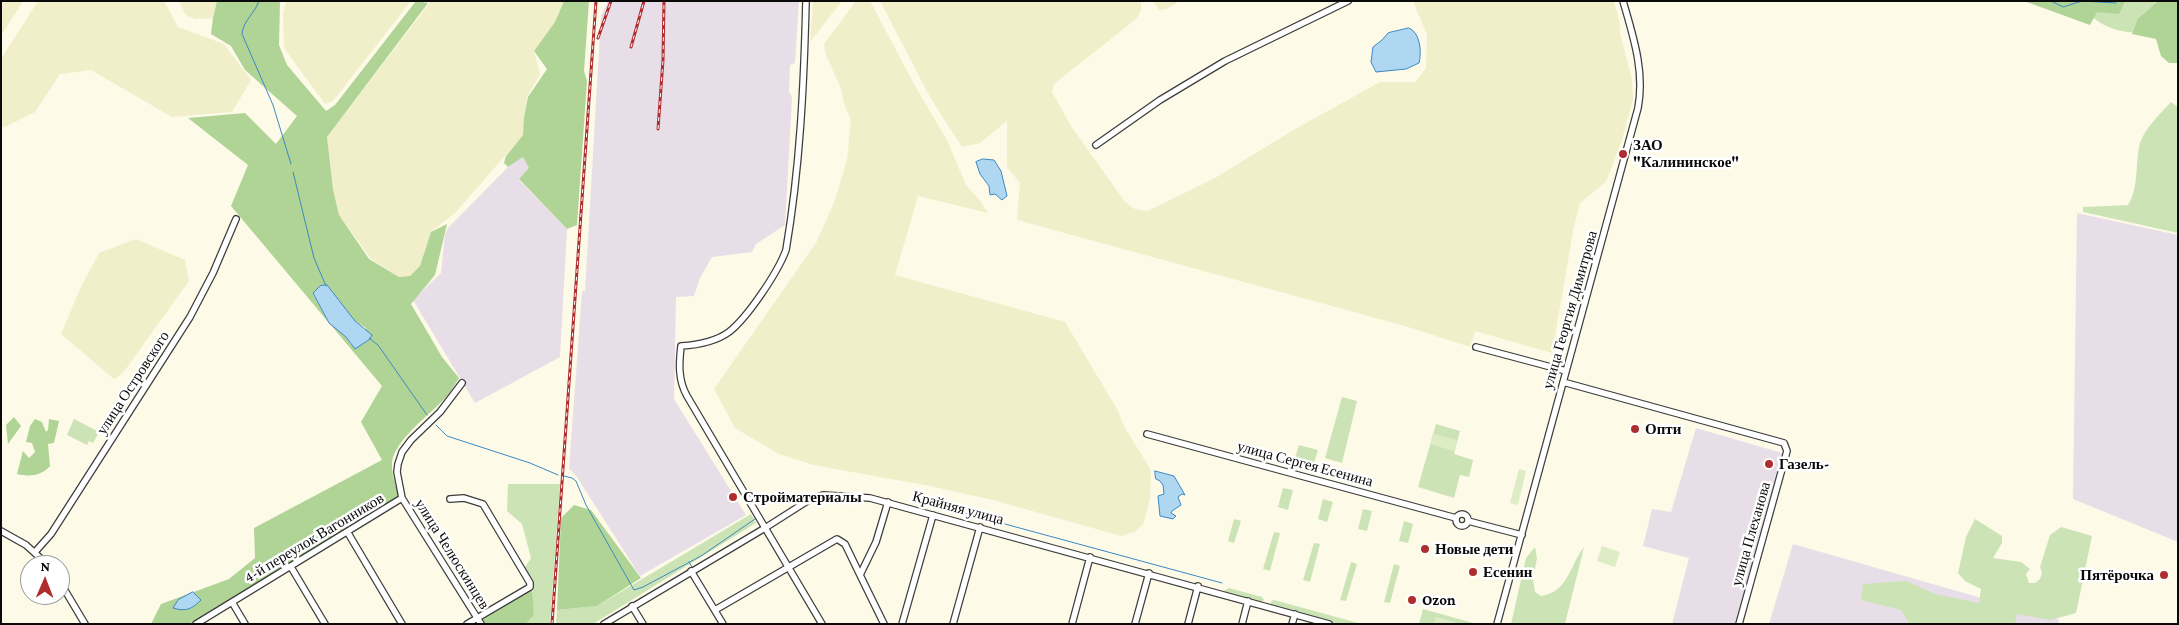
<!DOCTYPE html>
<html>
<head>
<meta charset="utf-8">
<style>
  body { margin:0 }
  #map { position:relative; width:2179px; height:625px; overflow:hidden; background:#fdfae8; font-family:"Crimson Pro",serif }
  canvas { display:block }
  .frame { position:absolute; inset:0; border:2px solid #0a0a0a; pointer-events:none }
  .north { position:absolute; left:20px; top:555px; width:50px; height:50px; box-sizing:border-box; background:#fff; border:1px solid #9d9d9d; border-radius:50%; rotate:1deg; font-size:14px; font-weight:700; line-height:20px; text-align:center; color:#0a0a0a }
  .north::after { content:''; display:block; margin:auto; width:18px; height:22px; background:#af2d2f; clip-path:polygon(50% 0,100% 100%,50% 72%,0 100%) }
</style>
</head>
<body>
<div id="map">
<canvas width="2179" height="625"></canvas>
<div class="frame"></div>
<div class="north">N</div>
</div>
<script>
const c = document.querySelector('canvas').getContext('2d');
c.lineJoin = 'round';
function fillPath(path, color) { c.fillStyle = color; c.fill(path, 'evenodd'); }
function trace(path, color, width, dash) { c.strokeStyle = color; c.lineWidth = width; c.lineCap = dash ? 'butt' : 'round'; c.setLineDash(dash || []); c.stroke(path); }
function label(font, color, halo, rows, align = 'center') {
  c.font = font + ' "Crimson Pro",serif'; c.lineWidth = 5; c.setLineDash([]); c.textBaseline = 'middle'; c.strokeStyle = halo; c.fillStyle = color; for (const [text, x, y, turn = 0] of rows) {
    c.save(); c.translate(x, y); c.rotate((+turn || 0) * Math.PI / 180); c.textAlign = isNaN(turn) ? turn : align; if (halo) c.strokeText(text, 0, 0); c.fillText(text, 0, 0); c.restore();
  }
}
const industrial = new Path2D(`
  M608 1H799L795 63 790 65 789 92 792 97 785 225 756 244 752 252 712 257 700 278 694 296 676 297 674 399 746 515 640 576 575 474 569 469 582 291H585L601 16Z
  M523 157 530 168 519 180 567 229 560 357 475 403 413 300 441 273 445 234 448 228 508 167Z
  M2077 213 2178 235V542L2073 499Z
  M1696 428 1782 453 1735 624H1672L1689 558 1643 546 1652 509 1671 512Z
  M1793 544 2023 610 2059 619 2058 624H1769Z`);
const farmland = new Path2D(`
  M1 1H23L1 36Z
  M38 1H164L178 27 224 44 251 80 232 112 172 117 91 70 60 74 35 112 5 127 1 126V59Z
  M179 1H217L213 18 195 19 186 15Z
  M286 1H411L333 101 325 104 284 48 283 14Z
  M431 1H564L555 22 534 51 540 74 527 97 523 135 456 212 431 232 420 267 410 276 399 277 371 259 339 215 333 189 327 137Z
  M813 1H842L810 42Z
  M856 1H870L915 86 947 140 966 185 981 202 988 213 918 196 895 275 1065 322 1117 409 1125 428 1151 470 1150 499 1143 525 1134 532 1121 536 993 500 930 486 813 465 779 454 735 428 714 389 816 243 834 203 847 160 851 120 843 101 842 91 825 52 824 44Z
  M880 1H1141V11L1136 19 1054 84 1052 92 1071 126 1125 202 1135 209 1148 211 1215 178 1295 129 1380 82H1415L1426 68 1427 35 1413 1H1614L1620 23V33L1632 79 1633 99 1622 140 1606 182 1580 203 1574 226 1552 353 1475 331 1470 347 1405 326 1017 220 1020 183 1007 167V121L980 143 962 147 931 99Z
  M1154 1H1180L1167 9 1159 10Z
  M136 239 185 260 189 281 123 373 114 379 61 334 80 289 99 253Z`);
const green = new Path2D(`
  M2092 1H2151L2168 7 2148 33C2123 33 2104 30 2086 11Z
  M2171 102 2178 107V233L2083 212V207L2128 205C2139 188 2135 163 2140 143 2145 128 2160 114 2171 102Z
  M1342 397 1357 401 1342 463 1325 458Z
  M74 419 99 432 93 443 89 441 87 445 67 435Z
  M1436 424 1460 431 1454 454 1473 460 1469 477 1460 475 1454 498 1418 487Z
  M1299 445 1318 450 1314 463 1295 458Z
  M508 484H560L550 624H526L534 615 532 602 533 583 525 567 531 558 522 524 507 511Z
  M1283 488 1293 490 1288 510 1278 507Z
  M1323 499 1333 502 1327 522 1318 519Z
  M1363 509 1372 511 1367 531 1358 529Z
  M751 514 756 523 593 624H556L557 610 597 606Z
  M1234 519 1241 521 1234 543 1228 541Z
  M1975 519 2002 536V543L1993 558 2021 562 2030 569 2026 574 2029 583H2035L2040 579 2042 573 2040 567 2050 535 2061 527 2092 536 2076 613 2050 620 2017 614 2015 624H1909L1901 610 1861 600 1863 584 1906 581 1935 594 1979 603 1981 589 1965 581 1958 573 1966 537Z
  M1404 521 1413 524 1408 543 1399 541Z
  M1274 532 1280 533 1270 571 1263 569Z
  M1314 543 1320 544 1310 582 1303 580Z
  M1535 547 1537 558 1533 579 1535 592 1541 596C1568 592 1569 567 1584 547L1565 624H1511L1526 558Z
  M1351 562 1357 564 1346 601 1340 600Z
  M1394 564 1400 566 1390 603 1384 602Z
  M1229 588 1262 597 1264 600 1261 603 1249 600V596L1247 599 1224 593 1225 590Z
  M1274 600 1362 624H1337L1296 612 1297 610 1295 612 1271 605V601Z
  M1423 609 1477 624H1419Z`);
const forest = new Path2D(`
  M217 1H280L279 45 287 65 326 111 335 105 416 1 428 3 327 137 333 189 339 215 369 259 399 277 410 276 420 266 431 232 447 224 435 275 411 304 442 357 459 378C455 384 451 391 446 397 430 415 396 438 392 462 391 474 396 486 399 496L335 538 189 624H151L161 604 229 579 255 558 254 528 382 460 361 422 382 386 231 206 248 165 188 118 245 113 276 144 297 116 245 70 231 46 211 34 213 18ZM327 285 355 321 366 328 351 345 346 337 329 323 313 294 320 286Z
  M564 1H589L584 71 587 81 577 225 567 229 519 179 529 168 523 157 508 167 504 163 506 156 523 135 524 118 528 97 547 69 534 51 555 22Z
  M2024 1H2125L2119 14 2097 12 2090 25Z
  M2158 1H2178V63H2169L2161 56 2156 39 2132 34 2138 19Z
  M14 417 21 426 8 444 6 425Z
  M35 419 42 422 46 432 48 430 49 419 59 421 54 443 48 444 50 466C41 476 30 477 17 474L23 451 29 458 35 452 32 443 26 442 30 426Z
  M574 505 591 510 641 578 597 606 557 610 561 518Z
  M532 588 534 615 526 624H482L479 619Z`);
const pitch = new Path2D(`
  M1433 434 1457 440 1454 451 1430 444Z
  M1519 469 1526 471 1518 505 1510 503Z
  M1602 546 1620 552 1615 567 1597 561Z
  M1436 617 1462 624H1434Z`);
const water = new Path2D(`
  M1409 28C1420 32 1422 52 1419 63L1406 69 1376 72 1371 62 1373 47 1382 40 1388 33Z
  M983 159 994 160 1001 171 1007 196 1002 200 995 194 990 195 989 186 980 174 976 162Z
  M327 285 355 321 372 335 370 339 355 349 346 337 329 323 313 293 320 286Z
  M1155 471 1174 476 1185 495 1182 494 1178 497 1181 505 1172 511 1171 513 1176 516 1173 519 1160 516 1158 496 1164 494 1163 485 1160 481 1156 479Z
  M193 592 201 600C192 609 186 612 173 608L178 600Z`);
const stream = new Path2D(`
  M259 1C255 13 243 21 242 34L273 105 291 164
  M2051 1 2063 7 2082 1 2116 3
  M293 172 314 258 326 286
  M369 338 378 345 427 415
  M436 425 447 436 530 463 558 475
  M564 476 572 478 576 481 586 505 634 590 643 587 701 556 755 519
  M913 499 1222 583
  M689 562 692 567
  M696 573 708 594
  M1191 624 1200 592
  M1239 624 1242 614`);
const minor = new Path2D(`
  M806 1C804 84 800 168 786 250 778 272 748 317 729 332 715 342 698 345 681 346 679 364 678 380 687 396L822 624
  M1096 145 1160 100 1225 61 1348 1
  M1476 347 1566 371
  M1563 382 1784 443 1787 451 1739 624
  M462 383 440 412 411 440 402 452 398 464 397 472 402 498 481 624
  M1147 434 1456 518
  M450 499 464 498 483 504 530 583V587L467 624
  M1456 520a6 6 0 1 1 12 0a6 6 0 1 1-12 0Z
  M1468 521 1522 535
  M1 531 26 545 48 565
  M348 533 402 624
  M35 552 51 534 190 317 213 273 236 219
  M291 567 325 624
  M691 571 723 624
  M60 582 85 624
  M232 602 245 624
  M632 606 643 624
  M715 610 837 539 845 544 860 575
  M196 624 402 498
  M604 624 765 528 809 500 823 495 870 498 1329 624
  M884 624 860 575 876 542 888 502
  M902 624 933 515
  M953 624 980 527
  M1072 624 1090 557
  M1135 624 1149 573
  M1188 624 1198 586
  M1242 624 1248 601
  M1292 624 1295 614
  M1497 624 1638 108C1645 71 1633 36 1623 1`);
const rail = new Path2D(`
  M598 38 611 1
  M631 47 644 1
  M658 129 663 60 664 1
  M552 624 596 1`);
const markers = [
  [1623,154,5,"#af2d2f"],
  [1635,429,5,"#af2d2f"],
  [1769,464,5,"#af2d2f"],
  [733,497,5,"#af2d2f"],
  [1425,549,5,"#af2d2f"],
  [1473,572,5,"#af2d2f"],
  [2164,575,5,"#af2d2f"],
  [1412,600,5,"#af2d2f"]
];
const poiNames = [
  ["ЗАО",1633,145],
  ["\"Калининское\"",1633,162],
  ["Опти",1645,429],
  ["Газель-",1779,464],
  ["Стройматериалы",743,497],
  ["Новые дети",1435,549],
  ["Есенин",1483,572],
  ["Пятёрочка",2154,575,"right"],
  ["Ozon",1422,600]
];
const streetNames = [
  ["улица Георгия Димитрова",1570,310,-74],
  ["улица Островского",133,383,-57],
  ["улица Сергея Есенина",1305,464,15],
  ["Крайняя улица",958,508,15],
  ["улица Плеханова",1751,534,-74],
  ["4-й переулок Вагонников",314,538,-31],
  ["улица Челюскинцев",452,554,58]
];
fillPath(industrial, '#e8dee8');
fillPath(farmland, '#f1efca');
fillPath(green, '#cce4b5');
fillPath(forest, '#b0d495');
fillPath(pitch, '#deecc6');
fillPath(water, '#b0d7f1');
trace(water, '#3c89c3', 1);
trace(stream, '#3c89c3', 1);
trace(minor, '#3d3d3d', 8);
trace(minor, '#fff', 5.5);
trace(rail, '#af2d2f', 3);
trace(rail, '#fff', 1, [4]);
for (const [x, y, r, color] of markers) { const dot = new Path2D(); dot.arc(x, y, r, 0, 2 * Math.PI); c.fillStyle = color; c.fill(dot); trace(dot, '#fff', 2); }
label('bold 15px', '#0a0a0a', '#fff', poiNames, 'left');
label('15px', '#0a0a0a', '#fff', streetNames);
</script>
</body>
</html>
